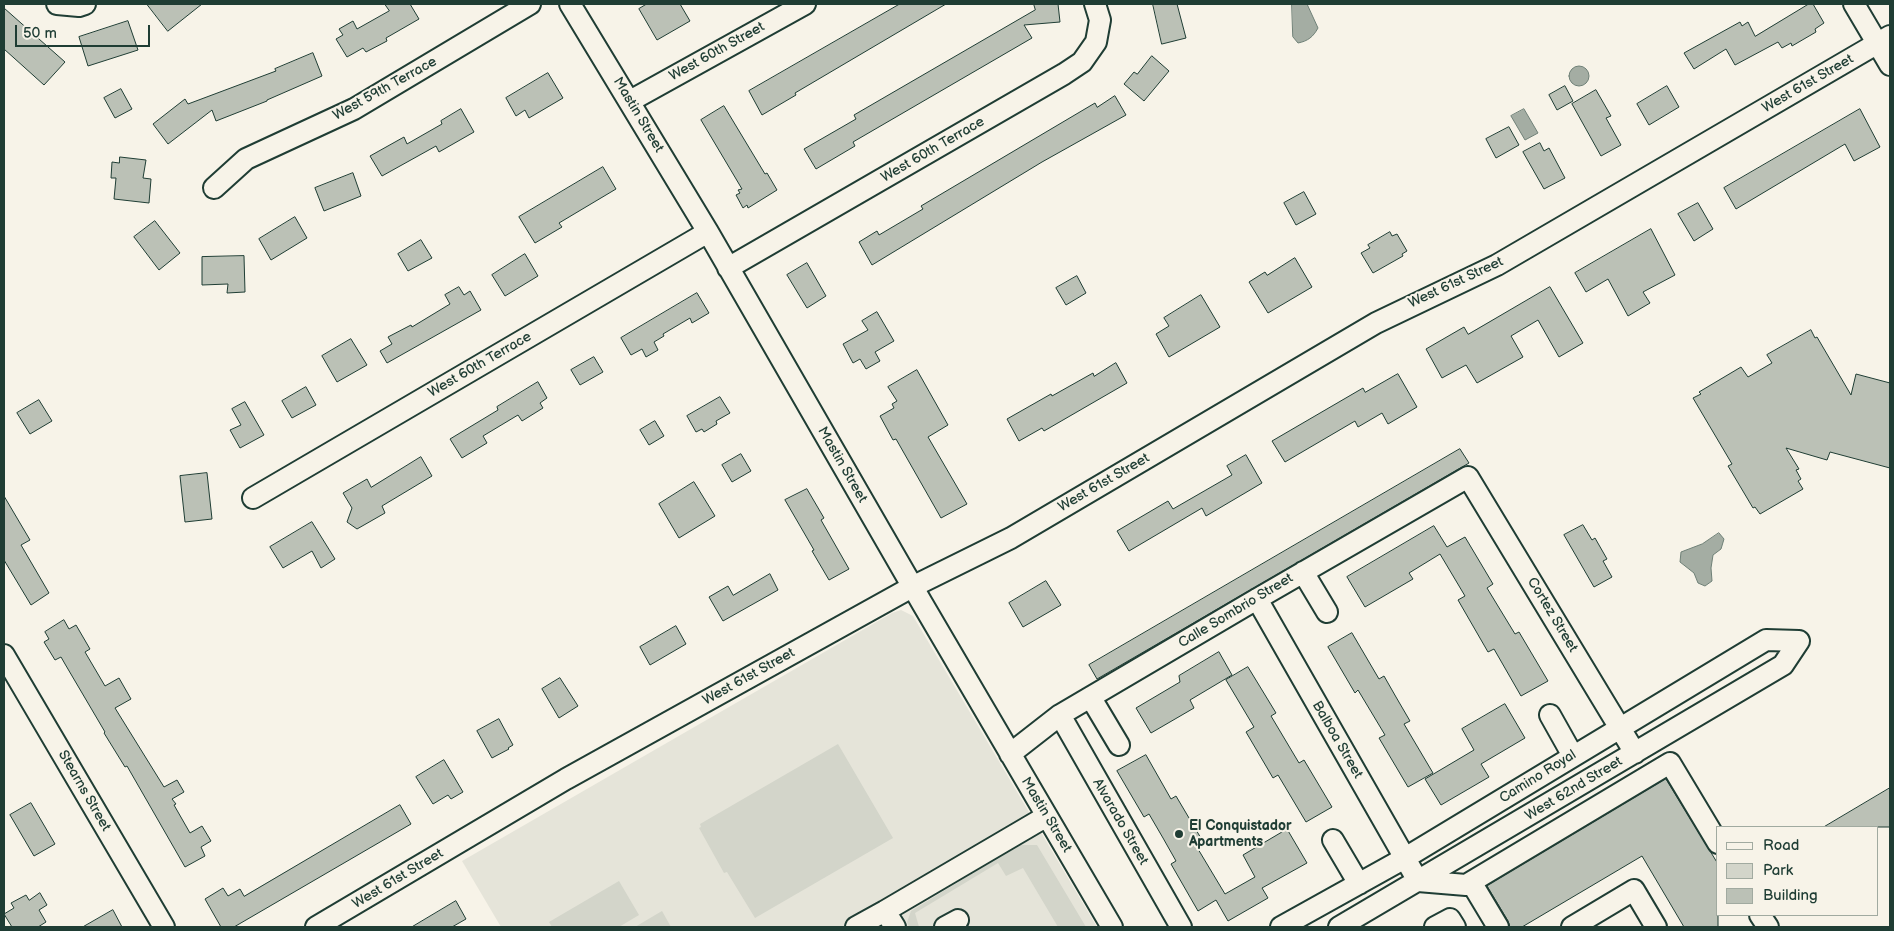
<!DOCTYPE html>
<html>
<head>
<meta charset="utf-8">
<style>
  body { margin:0 }
  #map { position:relative; width:1894px; height:931px; overflow:hidden; background:#f7f3e8; font-family:"Balsamiq Sans",sans-serif }
  canvas { display:block }
  .frame { position:absolute; inset:0; border:5px solid #1f3d34; pointer-events:none }
  .legend { position:absolute; left:1716px; top:826px; width:162px; height:90px; box-sizing:border-box; background:#f7f3e8; border:1px solid #a1aaa0; margin:0; padding:6px 9px; list-style:none; font-size:15px; color:#1f3d34 }
  .legend li { display:flex; align-items:center; gap:10px; height:25px }
  .legend b { width:25px; border:1px solid #a1aaa0 }
  .scale { position:absolute; left:15px; top:25px; width:135px; height:22px; box-sizing:border-box; border:2px solid #1f3d34; border-top:0; padding-left:6px; font-size:15px; line-height:18px; white-space:nowrap; color:#1f3d34; -webkit-text-stroke:4px #f7f3e8; paint-order:stroke }
</style>
</head>
<body>
<div id="map">
<canvas width="1894" height="931"></canvas>
<div class="frame"></div>
<ul class="legend">
<li><b style="height:6px;background:#f7f3e8"></b>Road</li>
<li><b style="height:14px;background:#d3d5ca"></b>Park</li>
<li><b style="height:14px;background:#bbc1b6"></b>Building</li>
</ul>
<div class="scale">50 m</div>
</div>
<script>
const c = document.querySelector('canvas').getContext('2d');
c.lineJoin = 'round';
function fillPath(path, color) { c.fillStyle = color; c.fill(path, 'evenodd'); }
function trace(path, color, width, dash) { c.strokeStyle = color; c.lineWidth = width; c.lineCap = dash ? 'butt' : 'round'; c.setLineDash(dash || []); c.stroke(path); }
function label(font, color, halo, rows, align = 'center') {
  c.font = font + ' "Balsamiq Sans",sans-serif'; c.lineWidth = 4; c.setLineDash([]); c.textBaseline = 'middle'; c.strokeStyle = halo; c.fillStyle = color; for (const [text, x, y, turn = 0] of rows) {
    c.save(); c.translate(x, y); c.rotate((+turn || 0) * Math.PI / 180); c.textAlign = isNaN(turn) ? turn : align; if (halo) c.strokeText(text, 0, 0); c.fillText(text, 0, 0); c.restore();
  }
}
const built = new Path2D(`
  M901 610 913 616 1097 927H501L462 861 892 613Z`);
const green = new Path2D(`
  M838 744 893 838 755 918 727 872 724 873 699 828 701 827 700 824Z
  M1019 845H1037L1086 927H1058L1023 868 1006 876 998 863 915 913 919 927H909L907 922 911 911Z
  M619 881 639 915 619 927H552L549 922Z
  M662 911 671 927H635Z`);
const water = new Path2D(`
  M1292 4H1307L1318 28C1313 37 1308 41 1298 43L1293 37Z
  M1569 76a10 10 0 1 1 20 0a10 10 0 1 1-20 0Z
  M1524 109 1538 133 1525 140 1511 116Z
  M1719 533 1724 539 1721 549 1713 555 1711 568 1712 581 1705 586 1698 583 1694 573 1680 562 1681 552 1702 544Z`);
const building = new Path2D(`
  M147 4H202L168 31Z
  M385 4H410L419 19 386 38 387 41 366 52 363 48 347 57 336 39 343 35 339 29 353 21 357 29 389 11Z
  M647 4H680L690 21 657 40 639 9Z
  M900 4H946L795 93 796 95 762 115 749 91Z
  M1034 4H1058L1060 22 1024 25 1032 38 853 142 855 146 816 169 804 149 856 119 854 115 1035 10Z
  M1153 4H1177L1186 38 1162 44Z
  M1809 4H1813L1824 23 1815 29 1816 32 1792 46 1791 43 1782 48 1778 42 1735 65 1726 49 1694 69 1684 53 1740 22 1742 26 1748 22 1755 36Z
  M4 8 65 62 44 85 4 49Z
  M128 21 138 50 88 66 79 37Z
  M313 53 322 76 267 100V101L216 121 212 110 168 144 153 124 185 99 188 104 276 71 275 69Z
  M1152 56 1169 71 1144 101 1124 84 1134 72 1137 74Z
  M548 73 563 98 529 118 525 110 516 116 506 98Z
  M1565 86 1573 101 1557 110 1549 95Z
  M1667 86 1679 107 1649 125 1637 104Z
  M121 89 132 109 115 118 104 98Z
  M1596 90 1611 116 1606 118 1621 145 1601 156 1572 104Z
  M1115 96 1126 115 1042 162 872 265 859 242 877 231 879 235 923 209 921 206 1095 103 1097 107Z
  M724 106 765 174 767 173 777 190 748 208 747 205 743 208 736 195 740 193 738 190 742 189 701 120Z
  M461 109 474 132 439 152 436 146 382 176 370 156 404 137 407 144 442 124 441 121Z
  M1860 109 1880 147 1854 161 1845 144 1736 209 1724 188Z
  M1509 127 1519 145 1496 158 1486 139Z
  M1540 143 1544 151 1549 148 1565 178 1544 189 1523 152Z
  M120 157 146 160 143 178 151 179 149 203 114 199 116 178H111L112 162 119 163Z
  M603 167 616 189 559 223 562 227 535 243 519 217Z
  M353 173 361 196 324 211 315 188Z
  M1304 192 1316 214 1296 225 1284 203Z
  M1698 203 1713 229 1694 241 1678 214Z
  M295 217 307 238 271 260 259 239Z
  M155 221 180 253 159 270 134 237Z
  M1651 229 1675 275 1643 292 1650 303 1628 316 1608 279 1586 292 1575 273Z
  M1390 232 1392 236 1397 234 1407 251 1402 254 1403 256 1373 273 1361 253 1370 248 1368 245Z
  M421 240 432 258 408 271 398 254Z
  M525 254 538 276 505 296 492 275Z
  M244 256 245 292 227 293 228 284 202 285V257Z
  M1295 258 1312 287 1268 313 1249 282 1265 272 1267 275Z
  M807 263 826 296 807 308 787 275Z
  M1077 276 1086 293 1066 305 1056 288Z
  M459 287 464 295 470 291 481 310 387 363 380 351 392 344 388 337 411 325 412 327 450 304 445 295Z
  M1550 287 1583 343 1559 357 1538 320 1511 336 1523 357 1477 383 1466 365 1442 378 1426 349 1464 327 1468 334Z
  M697 293 709 313 692 323 690 318 663 334 664 336 654 342 658 350 646 357 642 349 631 355 621 338Z
  M1201 295 1220 327 1169 357 1156 334 1169 326 1164 318Z
  M877 312 894 341 875 352 880 361 866 369 860 359 853 363 843 344 868 330 862 321Z
  M1811 330 1815 338 1817 337 1851 395 1856 374 1890 383V468L1830 452 1827 460 1786 448 1799 469 1796 470 1801 479 1798 481 1803 489 1760 514 1755 507 1753 508 1728 466 1732 464 1693 398 1701 394 1699 392 1741 367 1748 377 1772 363 1767 355Z
  M351 339 367 365 337 382 322 356Z
  M594 357 603 372 580 385 571 370Z
  M1116 363 1127 383 1044 431 1042 428 1019 441 1007 419 1051 394 1052 396 1093 373 1094 376Z
  M917 370 948 425 928 437 967 504 941 518 896 439 893 440 880 416 894 408 892 404 897 401 888 387Z
  M1398 374 1417 407 1388 424 1382 413 1358 427 1355 421 1285 462 1272 441 1363 388 1365 392Z
  M538 382 547 398 540 403 543 408 522 421 518 415 483 436 487 443 462 458 450 439 498 410 497 407Z
  M306 387 316 405 292 418 282 401Z
  M720 397 730 413 716 421 717 424 704 432 702 429 696 432 687 416Z
  M39 400 52 421 30 434 17 413Z
  M245 402 264 435 240 448 230 430 241 425 232 409Z
  M655 421 664 436 649 445 640 430Z
  M1460 449 1469 463 1097 679 1089 665Z
  M741 454 751 471 732 482 722 465Z
  M1246 455 1262 483 1206 516 1202 508 1129 551 1117 531 1168 501 1173 509 1232 475 1227 466Z
  M421 457 432 476 382 506 385 513 357 529 347 522 352 508 343 493 367 479 371 487Z
  M207 473 212 519 185 522 180 476Z
  M694 482 715 516 679 538 659 504Z
  M807 489 824 518 821 520 849 569 829 580 812 551 814 550 785 500Z
  M4 496 30 540 21 545 49 593 31 605 4 560Z
  M312 522 335 559 321 568 312 551 283 568 270 547Z
  M1583 525 1592 540 1595 538 1607 559 1603 561 1612 577 1594 587 1564 535Z
  M1434 526 1447 547 1465 537 1493 584 1487 588 1515 634 1519 632 1548 681 1521 696 1494 649 1488 652 1458 600 1465 596 1440 554 1409 573 1413 579 1365 607 1347 577Z
  M770 574 778 590 723 621 709 597 728 586 733 595Z
  M1046 581 1061 605 1023 627 1009 603Z
  M64 620 69 629 76 625 90 649 85 652 105 686 119 678 131 699 115 708 164 787 177 780 184 792 172 799 176 804 174 805 190 833 202 826 211 841 201 847 205 856 185 867 127 766 125 767 104 733 105 732 65 664 61 657 55 660 44 642 49 639 45 632Z
  M676 626 686 644 650 665 640 647Z
  M1352 633 1379 679 1384 676 1396 697 1410 721 1404 724 1433 773 1408 787 1379 738 1385 735 1358 690 1355 693 1328 647Z
  M1219 652 1232 675 1190 700 1194 708 1151 733 1136 708 1180 682 1179 676Z
  M1248 667 1276 713 1271 716 1299 763 1304 760 1332 807 1306 822 1278 775 1273 778 1246 732 1254 727 1226 680Z
  M560 678 578 706 559 718 542 689Z
  M1505 704 1525 738 1481 764 1489 777 1441 805 1425 779 1474 750 1462 729Z
  M499 719 513 745 508 748 509 749 492 758 477 731Z
  M1146 755 1171 799 1176 796 1205 845 1198 849 1225 894 1255 877 1243 855 1287 829 1307 863 1262 888 1268 898 1228 921 1216 900 1198 911 1171 864 1176 861 1163 838 1149 814 1144 817 1117 771Z
  M444 760 463 792 451 799 448 795 433 804 416 777Z
  M1666 779 1718 864V927H1684L1642 856 1522 927H1510L1508 921 1487 886Z
  M1890 788V827H1824Z
  M31 803 55 844 34 856 10 815Z
  M400 805 411 824 234 927H221L205 899 223 888 228 896 240 889 244 896Z
  M40 893 47 905 39 910 46 922 38 927H12L4 914 14 908 11 903 26 895 29 900Z
  M456 901 466 919 452 927H412Z
  M113 910 122 927H83Z`);
const minor = new Path2D(`
  M57 4 79 6 85 4
  M570 4 708 232 922 603 1112 927
  M1854 4 1890 65
  M630 101 805 4
  M214 188 246 159 354 109 530 4
  M728 268 1064 74 1082 62 1096 42 1100 20 1095 4
  M253 498 708 232
  M1303 572 1327 612
  M1257 599 1418 881 1466 885 1670 763 1718 843
  M4 655 164 927
  M1091 698 1119 745
  M1060 715 1181 927
  M1550 715 1573 756
  M1010 754 1060 715 1257 599 1468 477 1635 753
  M1333 840 1359 884
  M1471 882 1498 927
  M1760 915 1768 927
  M316 927 566 779 912 587 1011 538 1376 323 1497 265 1890 36
  M856 927 885 911
  M895 927 885 911 1047 816
  M945 927 958 920
  M1281 927 1405 858 1766 640 1799 641
  M1339 927 1783 665 1799 641
  M1435 927 1450 919 1455 927
  M1572 927 1634 890 1656 927`);
const markers = [
  [1179,834,5,"#1f3d34"]
];
const streetNames = [
  ["West 60th Street",717,52,-29],
  ["West 61st Street",1808,84,-30],
  ["West 59th Terrace",385,89,-29],
  ["Mastin Street",638,115,59],
  ["West 60th Terrace",933,150,-30],
  ["West 61st Street",1456,283,-25],
  ["West 60th Terrace",480,365,-30],
  ["Mastin Street",842,465,60],
  ["West 61st Street",1104,483,-30],
  ["Calle Sombrio Street",1236,611,-31],
  ["Cortez Street",1552,615,59],
  ["West 61st Street",749,677,-29],
  ["Balboa Street",1337,740,60],
  ["Camino Royal",1538,777,-32],
  ["West 62nd Street",1574,789,-31],
  ["Stearns Street",84,791,60],
  ["Mastin Street",1046,815,59],
  ["Alvarado Street",1120,822,60],
  ["West 61st Street",398,879,-31]
];
const poiNames = [
  ["El Conquistador",1189,826],
  ["Apartments",1189,842]
];
fillPath(built, '#e5e4d9');
fillPath(green, '#d3d5ca');
fillPath(water, '#a4ada3');
trace(water, '#6f8077', 1);
fillPath(building, '#bbc1b6');
trace(building, '#1f3d34', 1);
trace(minor, '#1f3d34', 24);
trace(minor, '#f7f3e8', 20);
for (const [x, y, r, color] of markers) { const dot = new Path2D(); dot.arc(x, y, r, 0, 2 * Math.PI); c.fillStyle = color; c.fill(dot); trace(dot, '#f7f3e8', 2); }
label('14px', '#1f3d34', '#f7f3e8', streetNames);
label('bold 14px', '#1f3d34', '#f7f3e8', poiNames, 'left');
</script>
</body>
</html>
